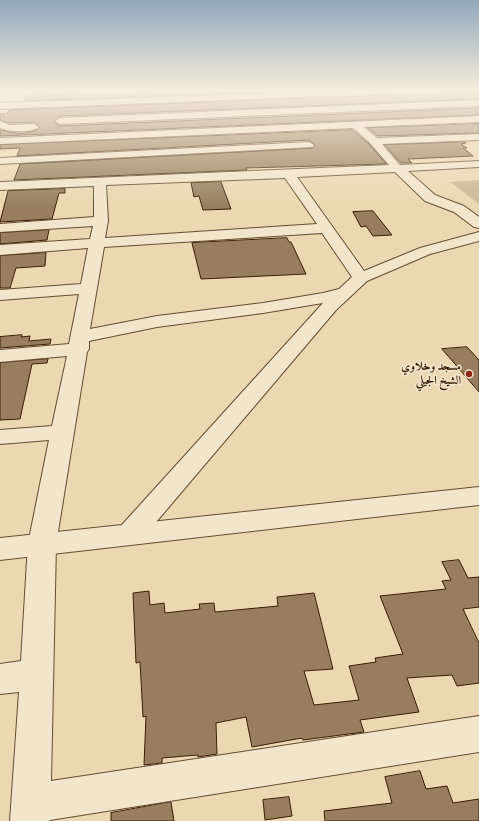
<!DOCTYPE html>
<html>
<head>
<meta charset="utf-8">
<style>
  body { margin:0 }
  canvas { display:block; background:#ebd7b1 }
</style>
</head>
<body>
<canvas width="479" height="821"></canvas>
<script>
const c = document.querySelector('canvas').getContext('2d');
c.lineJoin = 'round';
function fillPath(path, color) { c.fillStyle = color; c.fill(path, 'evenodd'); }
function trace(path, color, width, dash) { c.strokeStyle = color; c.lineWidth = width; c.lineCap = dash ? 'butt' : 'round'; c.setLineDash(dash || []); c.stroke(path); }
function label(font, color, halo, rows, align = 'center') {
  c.font = font + ' Alegreya,Amiri,serif'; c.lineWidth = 3; c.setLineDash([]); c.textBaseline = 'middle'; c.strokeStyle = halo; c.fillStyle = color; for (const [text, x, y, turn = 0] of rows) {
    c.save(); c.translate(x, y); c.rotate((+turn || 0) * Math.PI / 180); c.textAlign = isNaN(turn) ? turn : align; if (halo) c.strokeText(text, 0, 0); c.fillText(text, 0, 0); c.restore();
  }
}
const green = new Path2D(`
  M479 180V204L450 182Z`);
const building = new Path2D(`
  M79 92V93L269 92 25 101 26 96H29L30 93Z
  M456 92H479V99L60 116 54 122 60 126 479 108V115L0 136V130L14 133H26L36 130 40 127 34 122 10 123 0 120V114H7L8 111 13 110Z
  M479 124V133L378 136 368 128Z
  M352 130 369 144 386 164 246 168 247 170 14 180 20 164 313 148 315 145 309 140 17 156 20 148 0 149V145Z
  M465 142 466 143 461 144 467 148H463L473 156 408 159 412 163H401L385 145Z
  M221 182 231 209 203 210 199 196 194 197 191 183Z
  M65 189V193H59L52 219 0 222 8 191Z
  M373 211 392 235 373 236 366 226 361 227 353 212Z
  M49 230 47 240 0 244V233Z
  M287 238 289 242H291L306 274 201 279 192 243Z
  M46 253 45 266 16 268 10 288H0V256Z
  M22 335 21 337 30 336 29 341 51 339 50 344 0 348V337Z
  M467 347 479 360V392L442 349Z
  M48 359 47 363 32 364 20 419 0 420V363Z
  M459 560 468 578 479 577V607L463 609 479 643V683L457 686 452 675 407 678 419 712 360 720 364 732 303 740 302 738 252 747 246 717 216 723 217 754 198 757V755L162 758V763L144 765 146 716 143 717 140 662 136 663 133 593 149 591 150 605 164 603 165 613 200 609 199 604 214 603 215 612 278 606 277 597 314 593 333 669 304 671 314 705 359 700 349 666 376 662 375 658 403 654 380 596 446 589 442 581 451 580 442 562Z
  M420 771 426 789 447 786 453 803 479 799V821H325L324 811 392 803 385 777Z
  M289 797 292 816 265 820 263 800Z
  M171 802 174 821H111V813Z`);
const minor = new Path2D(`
  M310 92H324L326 94 322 96 0 109V103Z
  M479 100V106L60 124 55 121 60 118Z
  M479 116V122L364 127 377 138 479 134V140L382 144 400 165 479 161V167L408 171 435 195 464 206 479 217V228L474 227 454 212 425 201 395 172 297 177 364 271 420 248 479 232V241L430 254 367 281 336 310 140 541 130 544 120 541 116 534 120 527 323 303 263 313 157 327 89 341V349L87 352 56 544 51 781 479 716V752L50 820V821H10L19 692 0 694V664L21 661 28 544 49 440 0 444V430L52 426 67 356 0 362V350L69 344 79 294 0 300V290L81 284 88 248 0 255V245L90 239 93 226 0 232V224L94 217V186L0 190V182L389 165 370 143 353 128 0 144V138ZM285 178 317 224 105 238 108 221 106 185ZM322 233 352 277 339 289 323 293 263 303 157 316 90 329 104 247Z
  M0 121 10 125 34 124 39 127C33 133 8 132 0 128Z
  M309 142 314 145 313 147 0 164V158Z`);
const tertiary = new Path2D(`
  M479 487V505L0 560V538Z`);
const markers = [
  [469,374,4,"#8f2418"]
];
const poiNames = [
  ["مسجد وخلاوي",461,367],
  ["الشيخ الجيلي",461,381]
];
fillPath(green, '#cdb794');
fillPath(building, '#967e5e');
trace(building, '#3a1d05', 1);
trace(minor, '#664c30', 2);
trace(tertiary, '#664c30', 2);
fillPath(minor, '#f2e5cc');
fillPath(tertiary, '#f2e5cc');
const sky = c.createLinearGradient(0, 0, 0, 207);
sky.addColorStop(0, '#91a9bb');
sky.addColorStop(0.44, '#f6eddc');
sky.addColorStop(1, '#f6eddc00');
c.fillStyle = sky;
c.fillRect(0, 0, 479, 207);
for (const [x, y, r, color] of markers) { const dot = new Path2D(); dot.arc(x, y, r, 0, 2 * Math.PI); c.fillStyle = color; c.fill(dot); trace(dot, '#f2e5cc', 1.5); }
label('bold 12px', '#3a1d05', '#f2e5cc', poiNames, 'right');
</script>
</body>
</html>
